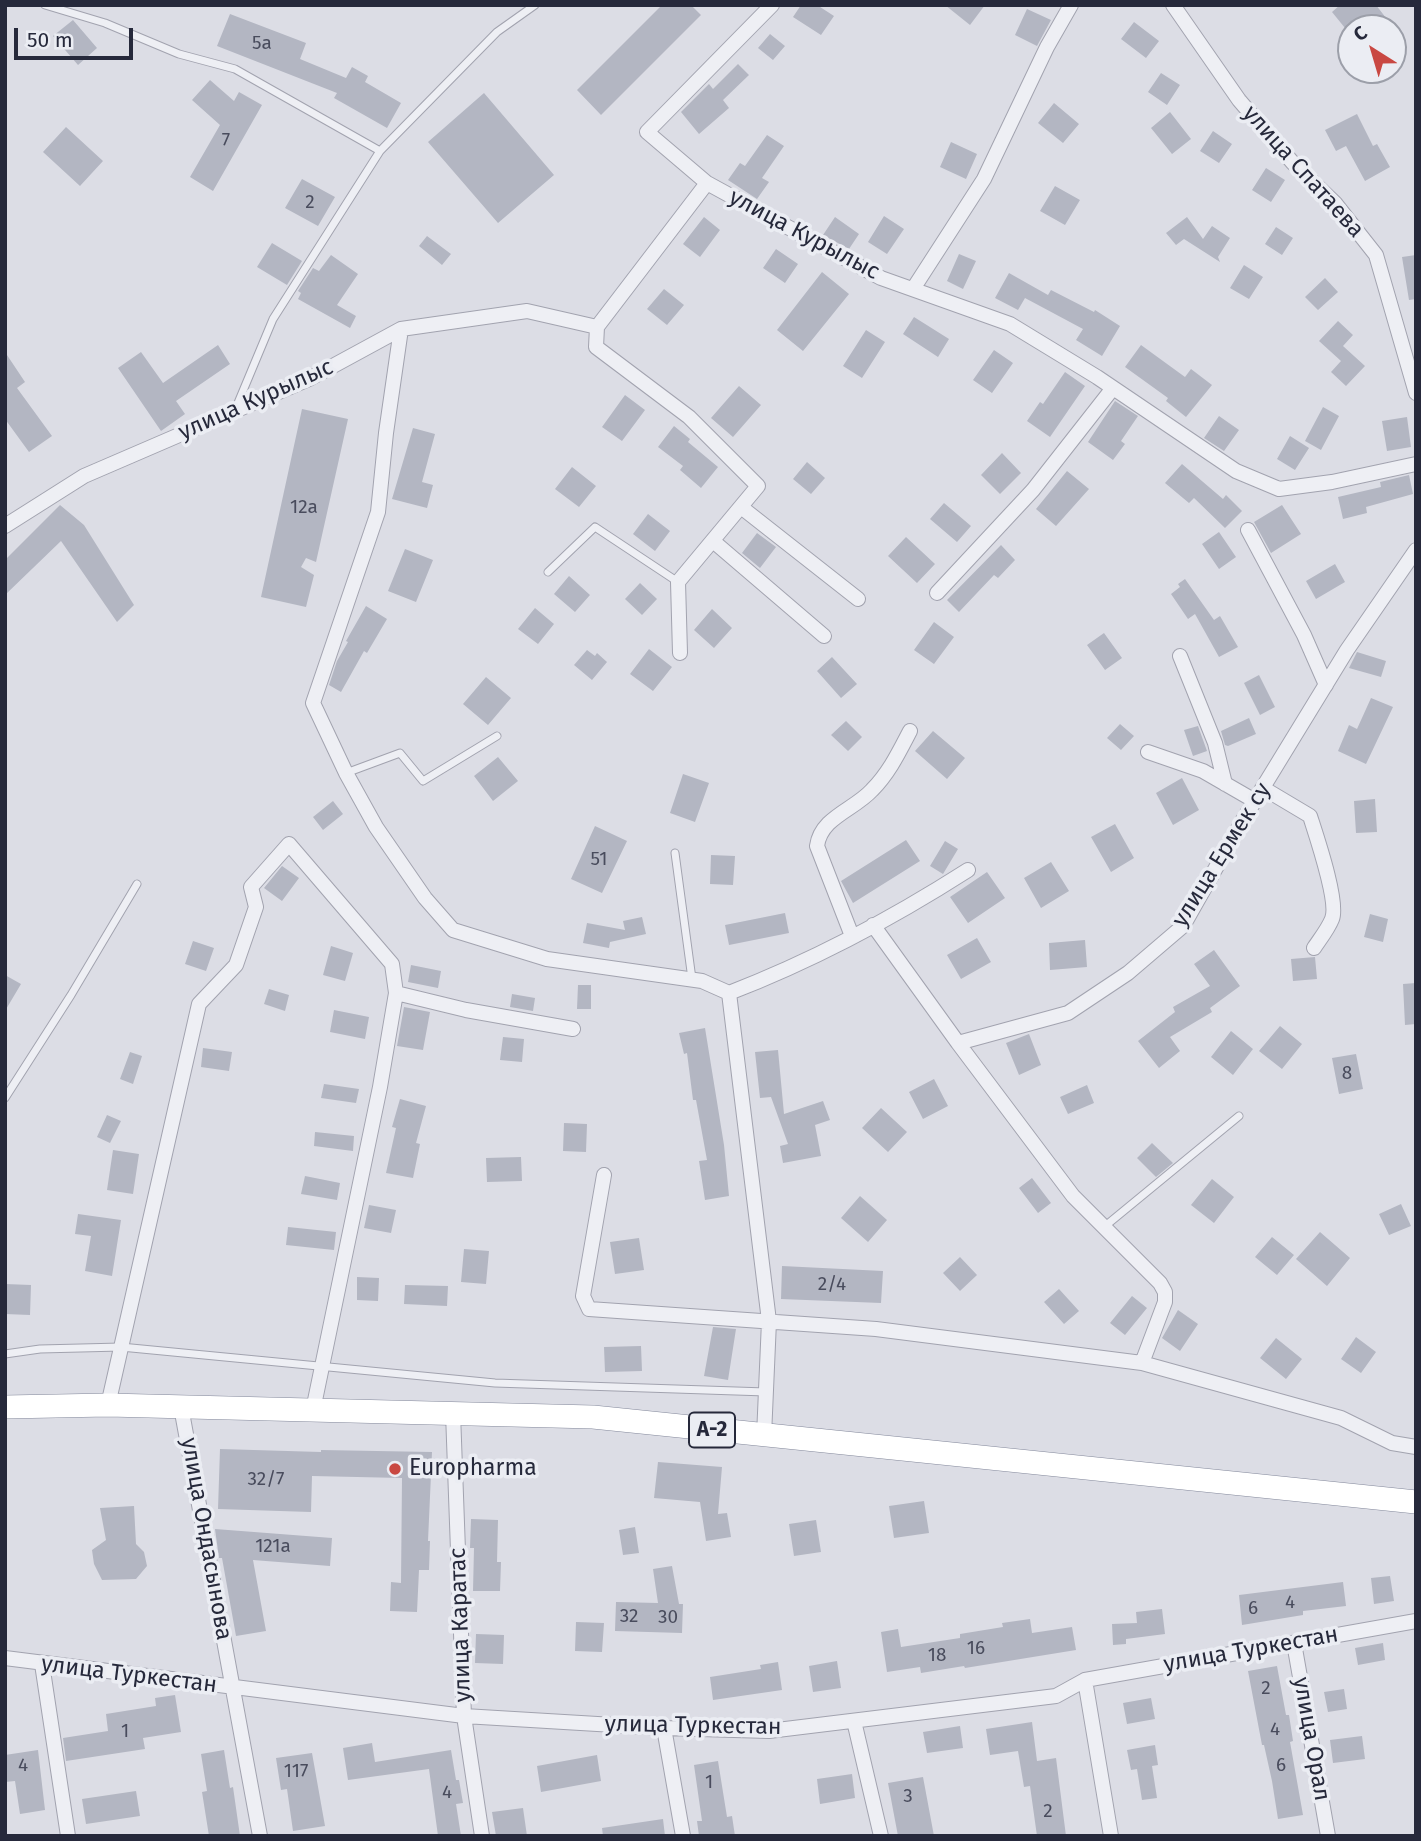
<!DOCTYPE html>
<html>
<head>
<meta charset="utf-8">
<style>
  body { margin:0 }
  #map { position:relative; width:1421px; height:1841px; overflow:hidden; background:#dcdde5; font-family:"Fira Sans",sans-serif }
  canvas { display:block }
  .frame { position:absolute; inset:0; border:7px solid #26293b; pointer-events:none }
  .north { position:absolute; left:1337px; top:14px; width:70px; height:70px; box-sizing:border-box; background:#ebedf3; border:2px solid #9c9fa9; border-radius:50%; rotate:323deg; font-size:19px; font-weight:700; line-height:28px; text-align:center; color:#26293b }
  .north::after { content:''; display:block; margin:auto; width:24px; height:32px; background:#c94842; clip-path:polygon(50% 0,100% 100%,50% 72%,0 100%) }
  .scale { position:absolute; left:14px; top:28px; width:119px; height:32px; box-sizing:border-box; border:4px solid #26293b; border-top:0; padding-left:9px; font-size:21px; line-height:24px; white-space:nowrap; color:#26293b; -webkit-text-stroke:5px #ebedf3; paint-order:stroke }
</style>
</head>
<body>
<div id="map">
<canvas width="1421" height="1841"></canvas>
<div class="frame"></div>
<div class="north">С</div>
<div class="scale">50 m</div>
</div>
<script>
const c = document.querySelector('canvas').getContext('2d');
c.lineJoin = 'round';
function fillPath(path, color) { c.fillStyle = color; c.fill(path, 'evenodd'); }
function trace(path, color, width, dash) { c.strokeStyle = color; c.lineWidth = width; c.lineCap = dash ? 'butt' : 'round'; c.setLineDash(dash || []); c.stroke(path); }
function label(font, color, halo, rows, align = 'center') {
  c.font = font + ' "Fira Sans",sans-serif'; c.lineWidth = 7; c.setLineDash([]); c.textBaseline = 'middle'; c.strokeStyle = halo; c.fillStyle = color; for (const [text, x, y, turn = 0] of rows) {
    c.save(); c.translate(x, y); c.rotate((+turn || 0) * Math.PI / 180); c.textAlign = isNaN(turn) ? turn : align; if (halo) c.strokeText(text, 0, 0); c.fillText(text, 0, 0); c.restore();
  }
}
const building = new Path2D(`
  M662 5H691L701 15 601 115 577 90Z
  M801 5H817L834 16 821 35 793 17Z
  M945 5H985L970 25Z
  M1340 5H1376L1386 18 1375 28H1345L1332 12Z
  M1027 9 1051 20 1037 46 1015 35Z
  M230 14 306 43 300 59 346 78 352 67 368 76 365 82 401 103 387 128 334 98 337 93 217 46Z
  M73 20 97 48 78 65 53 36Z
  M1134 22 1159 41 1146 58 1121 39Z
  M770 34 785 46 773 60 758 48Z
  M738 64 749 75 723 100 729 108 699 134 681 112 709 84 713 89Z
  M1161 73 1180 85 1167 105 1148 92Z
  M210 80 234 101 239 92 262 105 213 191 190 177 220 125 192 100Z
  M484 93 554 175 498 223 428 142Z
  M1054 103 1079 124 1063 143 1038 123Z
  M1170 112 1191 139 1172 154 1151 128Z
  M1357 114 1373 146 1377 144 1390 167 1365 181 1346 146 1336 151 1325 130Z
  M66 127 103 161 80 186 43 152Z
  M1213 131 1232 144 1219 163 1200 151Z
  M767 135 784 146 762 178 769 182 757 199 728 180 740 163 745 166Z
  M951 142 977 154 966 179 940 167Z
  M1266 168 1285 180 1271 202 1252 190Z
  M302 179 335 197 318 226 285 208Z
  M1055 186 1080 200 1065 225 1040 211Z
  M884 216 904 229 887 254 868 242Z
  M704 217 720 230 700 257 683 244Z
  M835 217 859 234 849 249 823 235Z
  M1187 217 1203 239 1212 226 1230 238 1218 257 1220 262 1184 239 1176 245 1166 233Z
  M1276 227 1293 238 1282 255 1265 244Z
  M427 236 451 254 442 265 419 246Z
  M272 243 302 261 287 285 257 267Z
  M776 249 798 264 785 283 763 268Z
  M959 254 976 261 963 289 947 281Z
  M331 255 358 274 337 305 356 316 350 328 298 299 301 293 298 291 313 268 319 271Z
  M1416 255V299L1409 300 1402 257Z
  M1244 265 1263 277 1249 299 1230 288Z
  M822 272 849 294 803 351 777 330Z
  M1009 273 1048 295 1051 290 1094 312 1095 310 1120 326 1102 356 1076 340 1083 329 1025 298 1018 310 995 298Z
  M1325 278 1338 292 1318 310 1305 297Z
  M664 289 684 305 667 325 647 309Z
  M914 317 949 339 938 357 903 334Z
  M1338 321 1353 335 1343 346 1365 366 1346 386 1331 372 1341 361 1319 341Z
  M866 330 885 342 862 378 843 366Z
  M218 345 230 364 176 401 185 414 161 431 118 368 141 352 163 383Z
  M1141 345 1185 377 1191 369 1212 385 1186 417 1166 401 1168 398 1125 367Z
  M994 350 1013 363 992 393 973 380Z
  M5 352 25 382 17 388 52 436 29 452 5 419Z
  M1065 372 1085 386 1050 437 1027 421 1040 402 1043 404Z
  M739 386 761 405 733 437 711 418Z
  M625 395 645 410 622 441 602 427Z
  M1115 401 1138 416 1121 441 1125 444 1113 460 1088 442Z
  M1323 407 1339 416 1321 450 1305 441Z
  M302 409 348 419 316 562 306 558 301 567 314 575 306 607 261 597Z
  M1219 416 1239 430 1224 451 1204 438Z
  M1407 417 1411 447 1387 451 1382 421Z
  M674 426 690 439 688 442 718 467 701 488 680 470 683 466 658 447Z
  M413 428 435 434 422 482 433 485 427 508 392 499Z
  M1290 436 1309 448 1295 470 1277 459Z
  M1002 453 1021 473 1000 494 981 475Z
  M807 462 825 478 811 494 793 479Z
  M1182 464 1223 499 1226 495 1242 511 1225 528 1194 498 1189 503 1165 483Z
  M572 467 596 486 579 507 555 489Z
  M1067 471 1089 489 1056 526 1036 509Z
  M1409 475 1413 494 1366 507 1367 513 1343 519 1338 497 1381 487 1380 482Z
  M944 503 971 526 957 542 930 519Z
  M60 505 84 525 134 605 117 622 61 541 5 595V560Z
  M1282 505 1301 534 1271 553 1254 522Z
  M648 514 670 531 655 551 633 534Z
  M1219 532 1236 557 1219 569 1202 544Z
  M757 533 776 547 760 568 742 553Z
  M906 537 935 564 917 583 888 556Z
  M1001 545 1015 560 998 578 994 575 959 612 947 600Z
  M405 549 433 560 416 602 388 591Z
  M1335 564 1345 582 1316 599 1306 581Z
  M569 576 590 595 575 612 554 594Z
  M1185 579 1214 620 1220 616 1238 647 1219 657 1195 614 1188 619 1171 594 1180 587 1178 584Z
  M640 583 657 599 642 615 625 599Z
  M366 606 387 619 367 653 364 651 341 692 329 685 337 661 348 642 346 641Z
  M535 608 554 624 538 644 518 629Z
  M712 609 732 628 714 648 694 630Z
  M934 622 954 637 934 664 914 650Z
  M1104 633 1122 658 1105 670 1087 645Z
  M649 649 672 667 653 691 630 674Z
  M587 650 595 656 597 653 607 662 592 680 574 665Z
  M1357 652 1386 661 1381 677 1349 668Z
  M832 657 857 684 841 698 817 671Z
  M1259 675 1275 707 1260 715 1244 683Z
  M486 677 511 698 488 725 463 704Z
  M1371 698 1393 707 1366 764 1338 751 1349 725 1357 729Z
  M1249 718 1256 734 1228 746 1225 745 1221 731Z
  M846 721 862 737 848 751 831 735Z
  M1120 724 1134 736 1121 750 1107 738Z
  M1198 726 1207 751 1193 756 1184 730Z
  M933 731 965 758 947 779 915 751Z
  M498 757 518 781 493 801 474 776Z
  M683 774 709 783 695 822 670 813Z
  M1182 778 1199 810 1173 825 1156 793Z
  M1375 799 1377 832 1356 833 1354 801Z
  M333 801 343 814 323 830 313 817Z
  M1115 824 1134 858 1111 872 1091 837Z
  M595 826 627 841 602 893 571 879Z
  M906 840 920 861 853 903 841 881Z
  M945 841 958 849 943 874 930 866Z
  M711 855 735 856 733 885 710 884Z
  M1051 862 1069 891 1041 908 1024 878Z
  M282 866 299 878 282 901 264 888Z
  M987 872 1005 898 968 923 950 897Z
  M785 913 789 933 729 945 725 925Z
  M1370 914 1388 919 1383 942 1364 937Z
  M642 917 646 934 610 942 609 948 583 943 587 923 625 930 623 921Z
  M977 938 991 962 961 979 947 955Z
  M1085 940 1087 967 1050 970 1049 943Z
  M193 941 214 948 206 971 185 964Z
  M331 946 353 953 345 981 323 975Z
  M1214 950 1240 986 1210 1008 1212 1012 1170 1037 1180 1051 1159 1068 1138 1041 1175 1012 1173 1007 1210 986 1194 964Z
  M1315 957 1317 979 1293 981 1291 959Z
  M411 965 441 971 438 988 408 982Z
  M5 975 21 984 5 1011Z
  M1416 983V1024L1405 1025 1403 984Z
  M578 985H591V1009H577Z
  M269 989 289 995 285 1011 264 1004Z
  M512 994 535 998 533 1011 510 1007Z
  M404 1007 430 1012 423 1050 397 1046Z
  M334 1010 369 1017 365 1039 330 1032Z
  M1280 1026 1302 1044 1282 1069 1259 1051Z
  M705 1028 724 1145 729 1196 705 1200 699 1161 707 1160 696 1100H693L687 1053 684 1054 679 1033Z
  M1231 1031 1253 1049 1233 1075 1211 1057Z
  M1029 1034 1041 1065 1019 1075 1006 1043Z
  M503 1037 524 1039 522 1062 500 1060Z
  M203 1048 232 1052 229 1071 201 1067Z
  M778 1050 784 1114 823 1101 830 1120 815 1125 821 1156 783 1163 780 1146 788 1144 771 1097 760 1098 755 1052Z
  M130 1052 142 1056 133 1084 120 1079Z
  M1356 1054 1363 1089 1339 1094 1332 1058Z
  M934 1079 948 1106 923 1119 909 1092Z
  M324 1084 359 1089 356 1103 321 1098Z
  M1087 1085 1094 1103 1068 1114 1060 1097Z
  M400 1099 426 1106 416 1143 420 1144 413 1178 386 1173 396 1128 392 1127Z
  M881 1108 907 1132 888 1152 862 1128Z
  M107 1115 121 1121 110 1143 97 1137Z
  M564 1123 587 1124 586 1152 563 1151Z
  M315 1132 354 1136 353 1151 314 1146Z
  M1152 1143 1173 1163 1156 1177 1137 1158Z
  M113 1150 139 1154 133 1194 107 1190Z
  M521 1157 522 1181 487 1182 486 1158Z
  M305 1176 340 1183 337 1200 301 1194Z
  M1032 1178 1051 1203 1038 1213 1019 1188Z
  M1212 1179 1234 1197 1214 1223 1191 1205Z
  M860 1196 887 1220 868 1242 841 1218Z
  M1401 1204 1411 1226 1389 1235 1379 1214Z
  M369 1205 396 1210 391 1233 364 1228Z
  M78 1214 121 1220 112 1276 85 1271 91 1236 75 1234Z
  M288 1227 336 1232 334 1250 286 1245Z
  M1320 1232 1350 1258 1327 1286 1296 1259Z
  M1272 1237 1294 1255 1277 1275 1255 1257Z
  M639 1238 644 1270 615 1274 610 1242Z
  M464 1249 489 1251 486 1284 461 1282Z
  M960 1257 977 1275 960 1291 943 1273Z
  M782 1266 883 1271 881 1303 781 1299Z
  M357 1277 379 1278 378 1301 357 1300Z
  M5 1284 31 1285 30 1315 5 1314Z
  M405 1285 448 1286 447 1306 404 1304Z
  M1059 1289 1079 1311 1064 1324 1044 1302Z
  M1132 1296 1147 1308 1125 1335 1110 1323Z
  M1178 1310 1198 1324 1180 1351 1162 1338Z
  M713 1327 736 1329 728 1380 704 1376Z
  M1356 1337 1376 1352 1361 1373 1341 1359Z
  M1276 1338 1302 1359 1286 1379 1260 1358Z
  M641 1346 642 1371 605 1372 604 1347Z
  M220 1449 321 1452V1450L432 1452 428 1541H430L429 1570H419L417 1612 390 1611 391 1582 401 1583 402 1478 312 1476 311 1512 218 1509Z
  M658 1462 722 1467 718 1514 727 1513 731 1537 706 1541 700 1502 654 1498Z
  M924 1501 929 1533 894 1538 889 1506Z
  M134 1506 136 1544 144 1552 147 1566 136 1579 102 1580 94 1564 92 1550 106 1540 100 1508Z
  M471 1519 498 1520 497 1562H501L500 1591H473L474 1548H470Z
  M816 1520 821 1552 794 1556 789 1524Z
  M635 1527 639 1553 623 1555 619 1530Z
  M215 1529 332 1538 330 1566 253 1560 266 1631 236 1636 222 1558H219Z
  M672 1566 679 1604H683L682 1633 615 1631 616 1602 658 1603 653 1569Z
  M1390 1576 1394 1601 1374 1604 1371 1578Z
  M1343 1582 1346 1606 1303 1611V1615L1242 1625 1239 1595Z
  M1162 1609 1165 1634 1126 1639V1644L1113 1645 1112 1624 1137 1623 1136 1612Z
  M1030 1619 1032 1633 1072 1627 1076 1650 965 1668 964 1666 921 1673 920 1667 887 1672 881 1632 898 1629 901 1647 960 1638V1634L1003 1627 1002 1623Z
  M576 1622 604 1623 602 1652 575 1651Z
  M476 1634 504 1635 503 1664 475 1663Z
  M1383 1643 1385 1660 1358 1665 1355 1648Z
  M837 1661 841 1688 813 1692 809 1666Z
  M778 1662 782 1690 713 1700 710 1677 761 1669 760 1665Z
  M1277 1666 1286 1715H1289L1293 1741 1290 1742 1303 1815 1278 1819 1272 1781 1264 1745H1262L1248 1671Z
  M1344 1689 1347 1709 1328 1712 1324 1692Z
  M175 1695 181 1732 143 1738 145 1749 66 1761 63 1738 108 1731 106 1714 156 1706 155 1698Z
  M1151 1698 1155 1719 1127 1724 1123 1703Z
  M1032 1722 1037 1761 1056 1758 1066 1836H1037L1030 1786 1024 1787 1018 1751 990 1755 986 1729Z
  M960 1726 963 1748 927 1753 923 1732Z
  M1362 1736 1365 1759 1333 1763 1330 1740Z
  M372 1743 375 1762 451 1750 456 1780H459L463 1803 456 1804 461 1836H438L429 1769 348 1780 343 1748Z
  M1155 1745 1158 1765 1152 1766 1157 1798 1142 1800 1137 1769 1131 1770 1127 1750Z
  M38 1750 45 1810 20 1814 15 1781 5 1782V1755Z
  M224 1750 230 1788 233 1787 240 1836H209L202 1792 207 1791 201 1754Z
  M312 1753 325 1826 293 1831 287 1789 281 1790 276 1758Z
  M597 1755 601 1781 541 1792 537 1766Z
  M718 1761 727 1817 732 1816 735 1836H699L697 1821H702L694 1765Z
  M852 1774 855 1798 820 1804 817 1779Z
  M923 1777 934 1836H898L888 1783Z
  M136 1791 140 1816 86 1824 82 1799Z
  M523 1808 527 1836H496L492 1812Z
  M663 1819 665 1836H603L602 1828Z`);
const service = new Path2D(`
  M45 5 105 23 179 54 235 69 380 151
  M235 410 273 319 380 151 497 32 535 5
  M548 572 595 527 678 582
  M346 773 400 753 423 781 497 736
  M675 853 692 979
  M5 1098 71 995 137 884
  M1104 1227 1239 1116
  M5 1354 40 1349 121 1347 495 1383 766 1392`);
const minor = new Path2D(`
  M1173 5 1239 100 1293 163 1335 203 1376 255 1416 393
  M707 183 647 132 772 5
  M913 289 984 179 1047 47 1071 5
  M597 327 596 347 689 417 758 486 678 582 680 653
  M401 329 386 433 378 512 313 703 346 773 376 827 425 898 453 930 547 959 702 981 729 993
  M741 507 858 599
  M5 526 84 476 309 379 401 329 527 311 597 327 707 183 881 278 1010 324 1097 377 1236 471 1279 489 1332 482 1416 464
  M1248 530 1304 635 1326 685
  M713 541 824 636
  M937 593 1033 490 1113 388
  M1180 656 1215 743 1225 784
  M1148 752 1203 771 1255 801
  M1263 788 1310 816C1316 835 1339 902 1332 919 1328 929 1320 939 1314 948
  M873 925 958 1043
  M852 936 817 846C821 817 854 810 872 790 889 773 899 752 910 731
  M604 1175 583 1296 589 1309 876 1329 1142 1363 1341 1418 1392 1443 1416 1447
  M1142 1363 1165 1302V1292L1160 1283 1073 1196 958 1043 1068 1013 1128 973 1183 926 1243 820 1347 650 1416 550
  M108 1405 199 1004 236 965 256 907 251 887 289 844 392 964 396 993
  M181 1407 260 1836
  M313 1410 380 1087 396 993 466 1010 573 1029
  M453 1413 464 1716 482 1836
  M764 1436 769 1321 729 993C812 961 893 918 968 870
  M1294 1643 1328 1836
  M5 1658 464 1716 664 1728 769 1731 1056 1696 1085 1680 1416 1621
  M42 1664 68 1836
  M1085 1680 1111 1836
  M854 1721 881 1836
  M664 1728 683 1836`);
const trunk = new Path2D(`
  M5 1407 108 1405 593 1417 1416 1502`);
const markers = [
  [395,1469,7,"#c94842"]
];
const numberNames = [
  ["5а",262,44],
  ["7",226,141],
  ["2",310,203],
  ["12а",304,508],
  ["51",599,860],
  ["8",1347,1074],
  ["2/4",832,1285],
  ["32/7",266,1480],
  ["121а",273,1547],
  ["4",1290,1603],
  ["6",1253,1609],
  ["32",629,1617],
  ["30",668,1618],
  ["16",976,1649],
  ["18",937,1656],
  ["2",1266,1689],
  ["4",1275,1730],
  ["1",125,1732],
  ["4",23,1766],
  ["6",1281,1766],
  ["117",296,1772],
  ["1",709,1783],
  ["4",447,1793],
  ["3",908,1797],
  ["2",1048,1812]
];
const shields = [
  [712,1430,46]
];
const shieldNames = [
  ["A-2",712,1430]
];
const streetNames = [
  ["улица Спатаева",1303,172,48],
  ["улица Курылыс",804,235,28],
  ["улица Курылыс",256,400,-24],
  ["улица Ермек су",1222,855,-58],
  ["улица Ондасынова",206,1539,80],
  ["улица Каратас",461,1625,-92],
  ["улица Туркестан",1251,1650,-10],
  ["улица Туркестан",129,1675,7],
  ["улица Туркестан",693,1726,1],
  ["улица Орал",1311,1739,80]
];
const poiNames = [
  ["Europharma",409,1469]
];
fillPath(building, '#b3b6c2');
trace(service, '#a2a3af', 9);
trace(minor, '#a2a3af', 16);
trace(trunk, '#83889b', 24);
trace(service, '#eeeff4', 7);
trace(minor, '#eeeff4', 14);
trace(trunk, '#fff', 23);
for (const [x, y, r, color] of markers) { const dot = new Path2D(); dot.arc(x, y, r, 0, 2 * Math.PI); c.fillStyle = color; c.fill(dot); trace(dot, '#ebedf3', 2.5); }
label('19px', '#494c5d', null, numberNames);
for (const [x, y, w] of shields) { const box = new Path2D(); box.roundRect(x - w / 2, y - 17.5, w, 35, 5); c.fillStyle = '#ebedf3'; c.fill(box); trace(box, '#26293b', 2); }
label('bold 21px', '#26293b', null, shieldNames);
label('23px', '#26293b', '#ebedf3', streetNames);
label('23px', '#26293b', '#ebedf3', poiNames, 'left');
</script>
</body>
</html>
